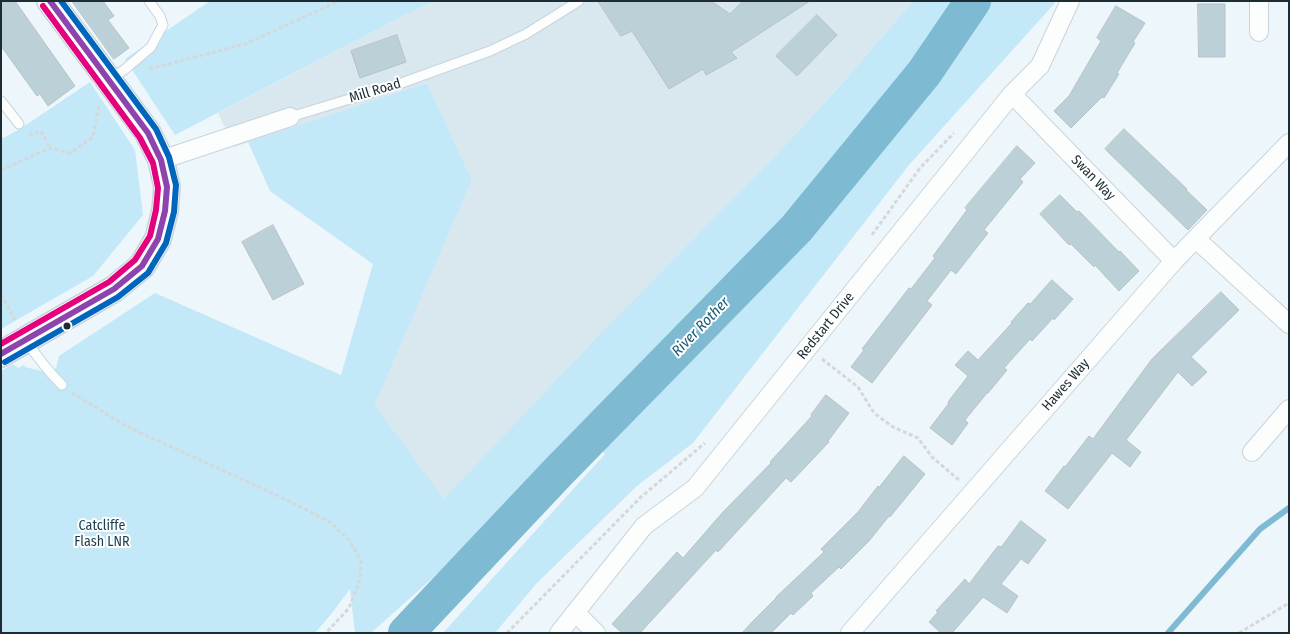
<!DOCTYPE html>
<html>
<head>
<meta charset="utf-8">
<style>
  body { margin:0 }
  #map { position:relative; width:1290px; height:634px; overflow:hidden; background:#edf6fa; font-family:"Fira Sans Condensed",sans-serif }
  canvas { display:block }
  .frame { position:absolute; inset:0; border:2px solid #1d2c33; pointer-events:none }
</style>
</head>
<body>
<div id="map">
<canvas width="1290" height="634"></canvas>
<div class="frame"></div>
</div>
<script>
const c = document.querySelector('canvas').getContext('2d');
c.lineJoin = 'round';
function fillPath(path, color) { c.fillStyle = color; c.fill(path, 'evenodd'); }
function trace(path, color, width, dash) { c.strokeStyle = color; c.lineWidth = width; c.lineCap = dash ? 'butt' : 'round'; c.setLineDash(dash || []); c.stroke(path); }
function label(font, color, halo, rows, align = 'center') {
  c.font = font + ' "Fira Sans Condensed",sans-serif'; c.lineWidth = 4; c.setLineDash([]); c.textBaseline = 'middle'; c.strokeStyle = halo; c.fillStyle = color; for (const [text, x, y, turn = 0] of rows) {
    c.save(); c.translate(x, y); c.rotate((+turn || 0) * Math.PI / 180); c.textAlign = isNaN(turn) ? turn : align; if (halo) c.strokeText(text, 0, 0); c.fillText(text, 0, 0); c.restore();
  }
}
const built = new Path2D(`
  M435 1H913L838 88 778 153 595 339 444 500 375 405 472 180 427 83 234 147 218 113 399 18Z`);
const green = new Path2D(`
  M210 1H435L399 18 175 135 125 59Z
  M913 1H1055L1054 4 909 165 693 443 637 486 536 584 495 633H443L605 454 576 428 446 566 371 633H355L350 589 332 613 315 633H1V371L13 364 18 368 24 365 25 367 50 373 56 368 59 356 155 293 341 375 373 264 270 191 248 142 427 83 472 180 375 405 444 499 595 339 778 153 838 88Z
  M90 82 135 150 143 215 93 276 1 329V136L3 138 20 129Z`);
const stream = new Path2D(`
  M1168 633 1260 529 1289 508`);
const river = new Path2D(`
  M406 633 560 470 796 229 924 73 973 1`);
const building = new Path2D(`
  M1 1H15L75 86 48 106 40 94 37 96 1 46Z
  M72 1H103L114 16 108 20 129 48 114 59Z
  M598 1H711L730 14 743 1H810L731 52 737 58 706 75 703 69 669 89 632 31 621 36Z
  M1198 4H1225V57H1199Z
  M1116 6 1145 23 1133 42 1135 43 1117 73 1119 74 1104 98 1102 97 1071 128 1054 111 1069 96 1101 41 1097 38Z
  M817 15 837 35 797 76 776 56Z
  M397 35 406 62 360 78 351 51Z
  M1124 129 1187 189 1186 190 1207 210 1188 230 1105 149Z
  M1017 146 1035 163 1020 179 1023 182 984 230 988 233 956 274 951 270 927 301 932 305 872 383 851 367 864 350 862 349 909 288 911 289 935 258 933 256 967 210 965 208Z
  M1060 195 1077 212 1079 211 1119 252 1120 251 1139 271 1119 291 1095 265 1094 267 1071 244 1069 245 1040 214Z
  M273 225 304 284 273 300 242 242Z
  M1052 280 1073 299 1054 320 1053 318 1032 341 1030 339 1004 368 1007 370 988 393H987L965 420 968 423 952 445 930 428 949 403 948 402 968 376 955 365 968 351 978 360 1012 323 1011 322 1028 303 1030 304Z
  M1221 292 1239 310 1191 357 1207 372 1192 386 1178 372 1126 440 1141 452 1130 467 1112 453 1068 509 1045 491 1064 466 1065 467 1089 436 1093 439 1152 359Z
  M826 395 849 413 828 441 829 442 791 482 786 478 718 552 716 550 640 633H622L612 624 677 552 683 558 723 512 771 463 770 462 812 416 811 415Z
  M904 456 925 474 890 517 889 516 869 541 841 569 839 567 811 593 813 596 793 615 791 613 771 633H742L754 620 776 598V597L824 552 821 549 858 512 878 486 879 487Z
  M1021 521 1046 540 1028 564 1021 559 1001 584 1018 596 1007 613 983 597 952 633H941L929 622 938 612 936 611 965 579 969 584 998 546 1001 547Z`);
const path = new Path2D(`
  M149 69 245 44 339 1
  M29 135 41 131 50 148
  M1 170 50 148 70 153 93 137 99 105
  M872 235 920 168 954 133
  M1 294 15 320
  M822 359 858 387 874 413 893 427 918 438 932 457 959 480
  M72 393 126 426 287 500 330 522 350 541 361 561 360 580 349 608 326 633
  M507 633 641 497 705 443
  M1239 633 1289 603`);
const service = new Path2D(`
  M110 79 124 70 151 47 160 30 163 25 160 16 149 1
  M1 101 19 124
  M290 117 396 85 490 51 526 34 579 1
  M26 340C37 357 48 371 62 385`);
const minor = new Path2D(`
  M1259 32V1
  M1012 94 1174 261
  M161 160 290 117
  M1196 239 1289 324
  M1252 452 1289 409
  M576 613 596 633
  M559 633 644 526 695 488 1012 94 1040 66 1070 1
  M850 633 1174 261 1289 143`);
const secondary = new Path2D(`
  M1 354 114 289 142 266 158 239 165 211 167 187 161 160 148 133 50 1`);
const bus1 = new Path2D(`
  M1 354 114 289 142 266 158 239 165 211 167 187 161 160 148 133 50 1`);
const bus2 = new Path2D(`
  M5 362 118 297 148 273 166 243 174 212 176 185 169 157 156 129 61 1`);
const bus3 = new Path2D(`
  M1 344 109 282 135 260 150 236 156 210 158 188 153 163 140 138 43 6`);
const markers = [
  [67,326,4.5,"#1d2c33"]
];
const streetNames = [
  ["Mill Road",375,91,-17],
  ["Swan Way",1093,178,46],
  ["Redstart Drive",826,326,-51],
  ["Hawes Way",1066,385,-49]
];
const parkNames = [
  ["Catcliffe",102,526],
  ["Flash LNR",102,542]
];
const waterNames = [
  ["River Rother",701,327,-46]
];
fillPath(built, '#d9e7ee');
fillPath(green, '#c3e8f8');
trace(stream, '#7fbad3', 6);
trace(river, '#7fbad3', 36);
fillPath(building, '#bcd0d8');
trace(building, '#b7c2c7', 1);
trace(service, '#c9d4da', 11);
trace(minor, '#c9d4da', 20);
trace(secondary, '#c9d4da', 28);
trace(path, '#d5d8da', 3, [4, 2.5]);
trace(service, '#fcfefe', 9);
trace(minor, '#fcfefe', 18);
trace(secondary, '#fcfefe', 25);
trace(bus1, '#8e44ad', 6);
trace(bus2, '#0065bd', 6);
trace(bus3, '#e5007d', 6);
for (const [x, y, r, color] of markers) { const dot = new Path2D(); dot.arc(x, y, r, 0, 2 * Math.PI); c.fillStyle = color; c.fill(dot); trace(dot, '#fff', 2); }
label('14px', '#1d2c33', '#fff', streetNames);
label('14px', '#1a3f4e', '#fff', parkNames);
label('italic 15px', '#195a72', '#fff', waterNames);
</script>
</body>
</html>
